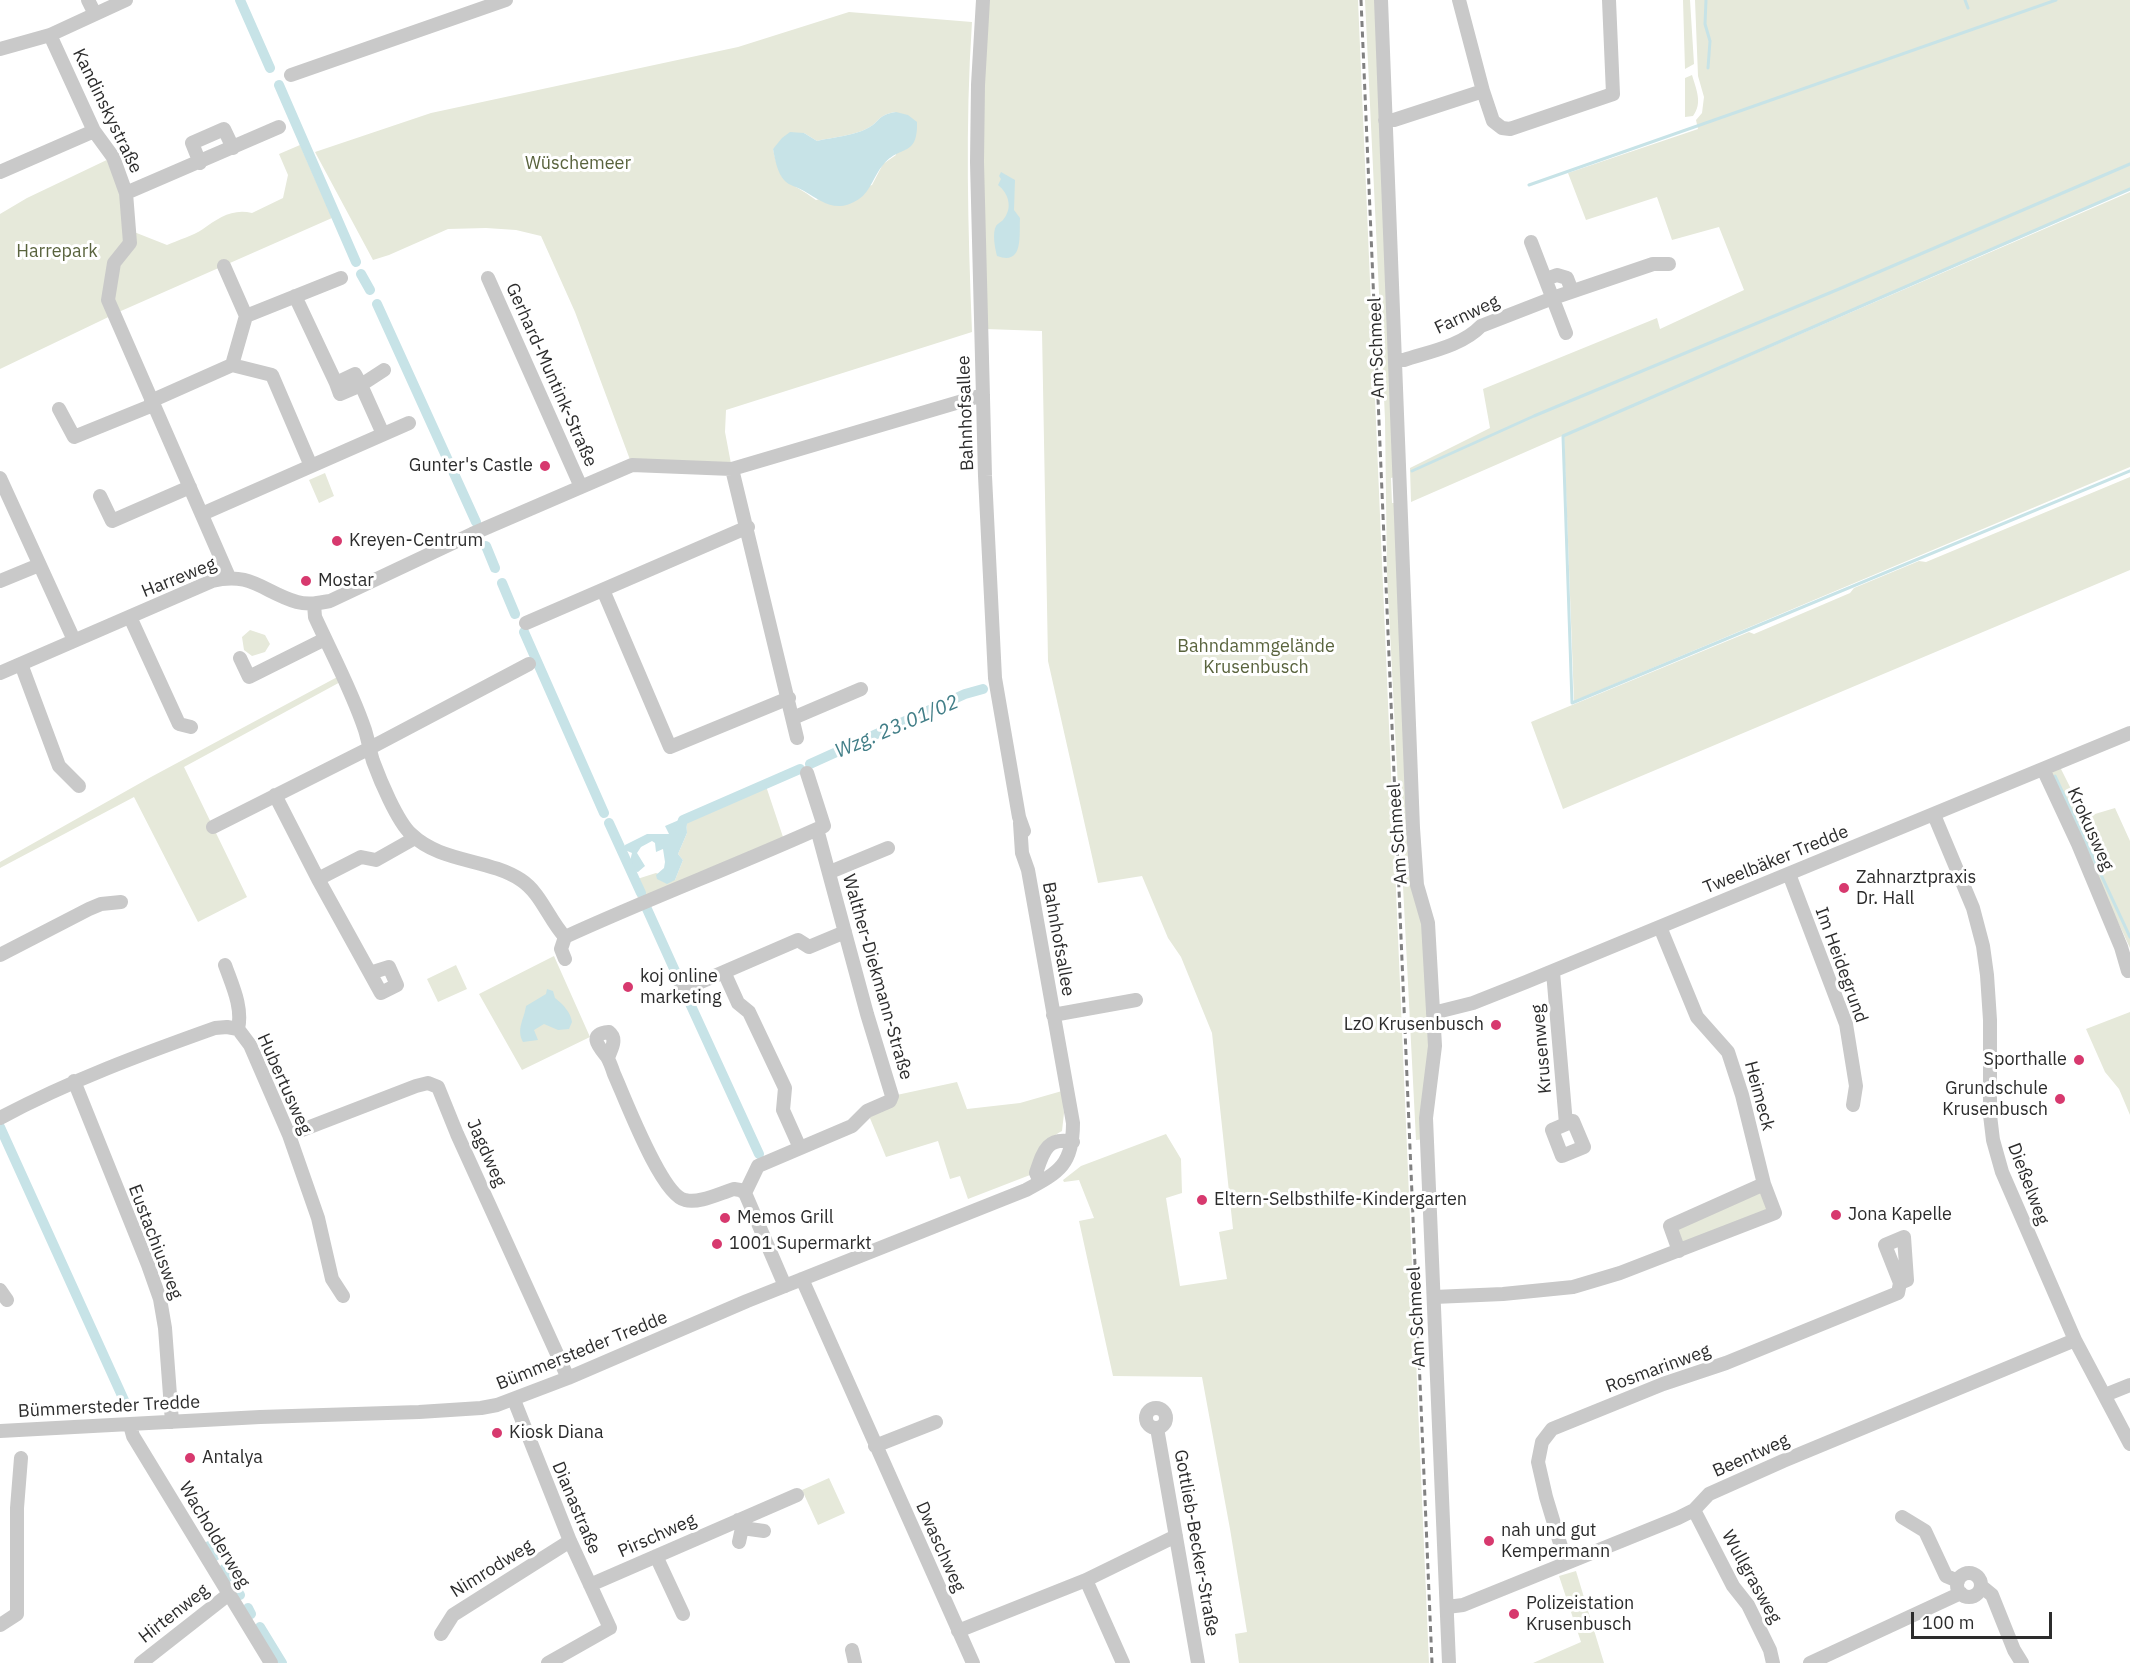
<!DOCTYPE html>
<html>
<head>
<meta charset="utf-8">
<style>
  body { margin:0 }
  #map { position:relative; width:2130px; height:1663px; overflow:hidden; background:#fff; font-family:"IBM Plex Sans",sans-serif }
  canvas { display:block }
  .scale { position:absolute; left:1911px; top:1612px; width:141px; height:27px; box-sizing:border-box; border:3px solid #2c2c2c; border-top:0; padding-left:8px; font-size:18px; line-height:21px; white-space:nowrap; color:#2c2c2c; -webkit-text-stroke:4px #fff; paint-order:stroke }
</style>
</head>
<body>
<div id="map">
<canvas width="2130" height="1663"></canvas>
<div class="scale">100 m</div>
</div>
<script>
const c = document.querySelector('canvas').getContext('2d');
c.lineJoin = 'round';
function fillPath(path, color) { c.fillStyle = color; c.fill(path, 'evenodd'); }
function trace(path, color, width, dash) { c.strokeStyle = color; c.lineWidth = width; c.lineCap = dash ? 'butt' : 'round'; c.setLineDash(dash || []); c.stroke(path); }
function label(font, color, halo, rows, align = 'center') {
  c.font = font + ' "IBM Plex Sans",sans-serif'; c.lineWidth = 6; c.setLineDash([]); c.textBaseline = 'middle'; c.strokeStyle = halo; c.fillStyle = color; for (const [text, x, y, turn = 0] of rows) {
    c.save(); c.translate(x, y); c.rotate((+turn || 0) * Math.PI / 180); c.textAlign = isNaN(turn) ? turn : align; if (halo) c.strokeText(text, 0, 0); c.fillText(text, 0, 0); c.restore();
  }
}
const green = new Path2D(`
  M988 0H1358L1429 1663H1239L1235 1634 1247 1632 1230 1529 1202 1377 1113 1376 1079 1221 1094 1218 1079 1180 1064 1182 1063 1180 1081 1166 1166 1134 1181 1159 1182 1193 1166 1198 1180 1286 1227 1279 1219 1232 1233 1229 1212 1033 1181 957 1168 938 1142 876 1098 883 1048 661 1042 331 986 329 982 85Z
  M1365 0H1376L1395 477 1391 478 1392 503H1396L1430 1051 1424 1139 1416 1140 1387 573 1385 419Z
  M1683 0H1690L1694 64 1685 69Z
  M1695 0H2130V188L1411 502 1410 468 1490 428 1483 389 1657 318 1660 329 1744 290 1719 227 1672 240 1657 197 1586 220 1568 173 1698 129 1696 120 1702 113 1704 97 1698 76Z
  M849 12 972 22C965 126 968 229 972 332L726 410 725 432 732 469 632 465 575 312 541 236 516 230 486 228 448 229 389 255 373 260 315 152 431 113 738 47ZM896 112V155L883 164 872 185 816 200C788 179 781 187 773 149L804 133 817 141C833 137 854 136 868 128 881 121 877 115 896 112Z
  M1692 75C1696 89 1703 103 1693 116L1685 117V78Z
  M300 145 332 218 121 311 0 369V214L27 198 113 157 129 230 167 245C178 240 193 236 203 229 218 218 233 208 252 213L283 198 288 175 279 154Z
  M2130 192V467L1574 701 1564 436Z
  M325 473 334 496 319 503 309 480Z
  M2130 477V570L1563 809 1531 722 1749 632 1754 634 1850 593 1854 588 1919 561 1926 562Z
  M250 630 265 635 270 644 265 652 252 656 244 650 242 637Z
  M341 675 344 680 184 767 247 897 198 922 134 797 0 868V862L151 777Z
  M2060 767 2085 817 2115 808 2130 841V948L2048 772Z
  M766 786 785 843 638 899 634 880 656 873 675 880 683 860 678 854 687 833 686 817Z
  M554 956 590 1037 522 1070 479 994Z
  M456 965 467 989 438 1002 427 979Z
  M2130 1012V1115L2119 1089 2105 1072 2086 1029Z
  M957 1082 967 1109 1020 1103 1062 1091 1064 1113 1062 1131C1044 1140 1039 1157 1030 1175L968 1199 960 1176 950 1179 938 1141 886 1157 867 1111 892 1096Z
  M1761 1192 1769 1210 1681 1245 1675 1229Z
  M829 1478 845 1513 818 1525 802 1490Z
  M1576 1571 1604 1663H1533L1581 1642 1559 1576Z`);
const water = new Path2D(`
  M896 112 908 115 917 122C918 158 900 144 883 165 874 175 871 191 859 199 836 214 823 202 804 191 798 187 789 186 784 180 777 172 775 159 773 149L782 138 790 132 804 133 817 141C833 137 854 136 868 128 881 121 877 115 896 112Z
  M1001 172 1015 180 1014 210 1020 218C1019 235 1024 266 997 256 995 249 992 233 996 226 997 224 1001 222 1003 220 1013 208 1009 194 998 185L1001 179 999 176Z
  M686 817 687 833 678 854 683 860 675 880 667 884 657 879 656 875 664 868 665 862 663 849 656 852 655 843 652 841 641 847 637 853 645 866 638 872 633 871V868L629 865 632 853 625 850V845L647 834H669L665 826Z
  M547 989 553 991 555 998C563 1004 571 1013 572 1022L569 1029 558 1030 544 1024 534 1030 538 1040 523 1042C516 1029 524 1020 526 1006L546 994Z`);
const stream = new Path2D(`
  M1706 0 1705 24 1710 41 1708 68
  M1965 0 1968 8
  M1529 185 2056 0
  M2130 189 1563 436 1572 703 2130 471
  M1412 471 1534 416 1839 289 2130 164
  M2055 776 2130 937`);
const canal = new Path2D(`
  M240 0 270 68
  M279 85 356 262
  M361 274 370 290
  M377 304 476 522
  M486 546 495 568
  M502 583 515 614
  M524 632 604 813
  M810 764 965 694 983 689
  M609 823 641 893
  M680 830 683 820 800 769
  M647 909 680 982
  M687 997 759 1154
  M0 1127 128 1409
  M209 1546 215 1556
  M224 1569 228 1577
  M237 1590 240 1595
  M248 1608 251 1614
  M260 1627 282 1663`);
const minor = new Path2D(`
  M88 0 95 14
  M983 0 978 85 977 162 985 476 995 678 1019 817 1024 831
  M1381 0 1413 828 1417 885 1428 923 1435 1046 1426 1118 1449 1663
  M1459 0 1483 91 1493 121 1502 128 1510 129 1613 94 1609 0
  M50 35 94 131 113 157 126 193 130 243 114 263 108 300 229 577
  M0 49 50 35 126 0
  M291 75 506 0
  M1385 120H1394L1483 91
  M200 163 192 143 224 129 233 148
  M0 172 94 131
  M126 193 279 127
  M1531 242 1566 333
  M224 266 246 316
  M488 278 581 487
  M1546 279 1557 275 1567 278 1572 291
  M295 296 336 383
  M1395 360H1404C1428 352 1462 346 1481 326L1553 298 1653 264H1669
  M232 365 246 316 341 278
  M232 365 272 375 311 466
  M355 374 361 385 340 394 336 383Z
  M151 401 232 365
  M59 409 74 437 153 405
  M383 434 361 385 384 370
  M732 469 797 738
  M0 478 74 640
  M100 496 112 521 190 487
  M202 514 409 423
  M0 581 39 565
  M603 590 670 747 789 698
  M314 604 315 617C332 654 352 691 365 730 368 740 370 751 373 761 380 780 397 821 411 834 441 863 487 858 521 880 541 893 549 920 565 937L561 949 565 959
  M130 617 179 724 191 727
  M526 623 748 527
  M240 658 249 677 325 639
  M21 664 59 766 79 786
  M0 673 212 581C251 571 263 592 297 602 308 605 319 603 330 601L472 534 632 465 732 469 983 395
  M793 718 861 689
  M2043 769 2078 844 2121 947 2128 971
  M275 795 318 879 381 993 397 985 389 967 370 973
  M1934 815 1973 908 1983 946 1987 975 1990 1020V1115L1993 1140 2002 1172 2075 1340 2130 1444
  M213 827 370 748 529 664
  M830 872 888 848
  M1789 874 1846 1024 1856 1086 1853 1105
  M318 879 361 857 376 860 415 838
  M565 937C650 898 738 865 824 826L807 773
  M0 955 89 909 101 904 121 902
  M225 965C232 985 243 1007 238 1029
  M724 972 798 940 809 947 845 932
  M1553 972 1566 1124 1552 1130 1562 1156 1584 1147 1573 1121 1566 1124
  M677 992 724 972 738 1003 749 1012 785 1088 783 1110 800 1148
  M1433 1013 1473 1003 1526 982 2130 733
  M1053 1015 1136 1000
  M608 1058C611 1049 618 1039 609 1032 587 1034 599 1047 607 1057 610 1062 612 1068 614 1074 625 1098 661 1195 685 1200 699 1204 720 1193 734 1189L740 1190 745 1193 785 1286
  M74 1081 148 1265 160 1299 165 1328 172 1422
  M0 1118C69 1081 142 1054 215 1028L227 1027 238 1029 250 1045 289 1135 318 1218 332 1279 343 1296
  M289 1135 416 1086 428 1083 438 1087 457 1134 568 1378
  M1040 1182 1036 1173C1043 1152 1047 1136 1073 1142
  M745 1193 758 1166 852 1126 867 1111 890 1101 892 1096 867 1014 817 829
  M1679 1251 1670 1226 1764 1184
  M802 1279 973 1663
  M0 1290 7 1300
  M1434 1297 1503 1294 1573 1287 1620 1273 1775 1213 1764 1184 1742 1095 1728 1052 1697 1017 1660 927
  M2105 1395 2130 1385
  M514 1400 570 1541 610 1628 548 1663
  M1146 1418a10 10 0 1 1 20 0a10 10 0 1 1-20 0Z
  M130 1425 133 1436 271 1663
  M1157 1428 1198 1663
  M0 1431 260 1417 419 1412 481 1408 497 1405 568 1378 747 1301 1026 1190C1060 1172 1073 1164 1073 1123L1028 870 1022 853 1020 823
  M875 1446 936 1422
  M1694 1510 1733 1586 1748 1605 1770 1650 1773 1663
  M1902 1517 1925 1531 1946 1576 1958 1581
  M738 1520 742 1528 739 1542
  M742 1528 764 1531
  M656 1556 683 1614
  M1566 1563 1546 1497 1538 1462 1542 1442 1552 1429 1663 1384 1726 1363 1898 1293 1900 1283 1907 1280 1904 1237 1885 1245 1900 1283
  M1957 1585a12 12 0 1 1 24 0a12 12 0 1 1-24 0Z
  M1086 1580 1123 1663
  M590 1585 797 1495
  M1981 1586 1992 1595 2014 1650 2022 1663
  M1447 1607 1463 1605 1678 1518 1694 1510 1709 1494 1783 1461 2075 1340
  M0 1625 17 1614V1508L21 1458
  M958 1631 1086 1580 1176 1536
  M441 1634 453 1615 570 1541
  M852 1650 855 1663
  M141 1663 229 1594
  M1810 1663 1961 1593`);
const rail = new Path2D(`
  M1361 0 1432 1663`);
const markers = [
  [545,466,6,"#d7396e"],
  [337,541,6,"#d7396e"],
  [306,581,6,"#d7396e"],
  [1844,888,6,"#d7396e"],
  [628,987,6,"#d7396e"],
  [1496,1025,6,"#d7396e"],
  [2079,1060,6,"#d7396e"],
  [2060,1099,6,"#d7396e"],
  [1202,1200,6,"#d7396e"],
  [1836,1215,6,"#d7396e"],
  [725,1218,6,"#d7396e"],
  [717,1244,6,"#d7396e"],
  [497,1433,6,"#d7396e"],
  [190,1458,6,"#d7396e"],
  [1489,1541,6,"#d7396e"],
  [1514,1614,6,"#d7396e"]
];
const streetNames = [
  ["Kandinskystraße",107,111,64],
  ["Farnweg",1467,315,-25],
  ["Am Schmeel",1377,348,-92],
  ["Gerhard-Muntink-Straße",551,375,66],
  ["Bahnhofsallee",966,413,-92],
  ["Harreweg",179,578,-22],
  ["Krokusweg",2090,829,66],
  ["Am Schmeel",1398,834,-94],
  ["Tweelbäker Tredde",1776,860,-22],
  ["Bahnhofsallee",1058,939,80],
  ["Im Heidegrund",1841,965,70],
  ["Walther-Diekmann-Straße",877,977,74],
  ["Krusenweg",1542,1049,-95],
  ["Hubertusweg",284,1084,66],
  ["Heimeck",1759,1096,75],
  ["Jagdweg",486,1153,66],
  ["Dießelweg",2028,1184,69],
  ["Eustachiusweg",155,1242,69],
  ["Am Schmeel",1417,1317,-93],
  ["Bümmersteder Tredde",582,1351,-22],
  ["Rosmarinweg",1658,1369,-20],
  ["Bümmersteder Tredde",109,1407,-3],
  ["Beentweg",1751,1456,-24],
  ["Dianastraße",576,1508,67],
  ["Wacholderweg",214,1535,59],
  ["Pirschweg",657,1536,-24],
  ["Gottlieb-Becker-Straße",1196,1543,80],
  ["Dwaschweg",940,1547,66],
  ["Nimrodweg",492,1569,-32],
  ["Wullgrasweg",1751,1577,61],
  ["Hirtenweg",174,1614,-38]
];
const parkNames = [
  ["Wüschemeer",578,164],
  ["Harrepark",57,252],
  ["Bahndammgelände",1256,647],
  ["Krusenbusch",1256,668]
];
const poiNames = [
  ["Gunter's Castle",533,466,"right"],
  ["Kreyen-Centrum",349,541],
  ["Mostar",318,581],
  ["Zahnarztpraxis",1856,878],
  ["Dr. Hall",1856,899],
  ["koj online",640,977],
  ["marketing",640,998],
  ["LzO Krusenbusch",1484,1025,"right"],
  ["Sporthalle",2067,1060,"right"],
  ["Grundschule",2048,1089,"right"],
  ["Krusenbusch",2048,1110,"right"],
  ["Eltern-Selbsthilfe-Kindergarten",1214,1200],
  ["Jona Kapelle",1848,1215],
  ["Memos Grill",737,1218],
  ["1001 Supermarkt",729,1244],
  ["Kiosk Diana",509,1433],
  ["Antalya",202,1458],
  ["nah und gut",1501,1531],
  ["Kempermann",1501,1552],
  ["Polizeistation",1526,1604],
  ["Krusenbusch",1526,1625]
];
const waterNames = [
  ["Wzg. 23.01/02",897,727,-23]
];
fillPath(green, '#e6e9da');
fillPath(water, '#c7e3e7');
trace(stream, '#c7e3e7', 3);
trace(canal, '#c7e3e7', 10);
trace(minor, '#c9c9c9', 14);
trace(rail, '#818181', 3, [6, 4.5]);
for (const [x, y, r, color] of markers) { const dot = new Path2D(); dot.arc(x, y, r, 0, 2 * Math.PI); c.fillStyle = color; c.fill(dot); trace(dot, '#fff', 2); }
label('18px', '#2c2c2c', '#fff', streetNames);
label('18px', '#59633d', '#fff', parkNames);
label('18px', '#2c2c2c', '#fff', poiNames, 'left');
label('italic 20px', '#417e87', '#fff', waterNames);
</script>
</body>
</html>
